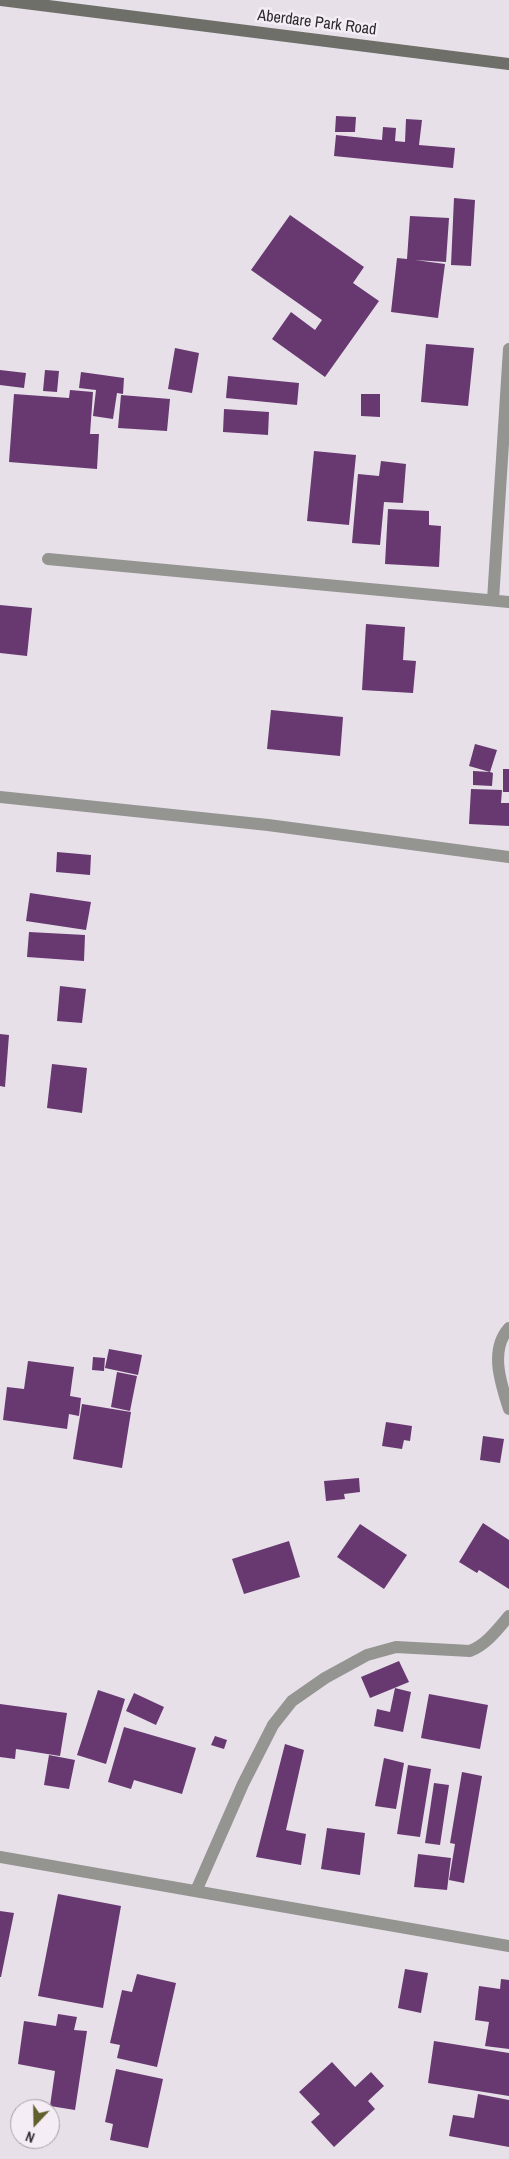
<!DOCTYPE html>
<html>
<head>
<meta charset="utf-8">
<style>
  body { margin:0 }
  #map { position:relative; width:509px; height:2159px; overflow:hidden; background:#e7e0e9; font-family:"Archivo Narrow",sans-serif }
  canvas { display:block }
  .north { position:absolute; left:10px; top:2099px; width:50px; height:50px; box-sizing:border-box; background:#f5edf6; border:1px solid #a59fa6; border-radius:50%; rotate:201deg; font-size:14px; font-weight:700; line-height:20px; text-align:center; color:#2d2a2e }
  .north::after { content:''; display:block; margin:auto; width:18px; height:22px; background:#61602d; clip-path:polygon(50% 0,100% 100%,50% 72%,0 100%) }
</style>
</head>
<body>
<div id="map">
<canvas width="509" height="2159"></canvas>
<div class="north">N</div>
</div>
<script>
const c = document.querySelector('canvas').getContext('2d');
c.lineJoin = 'round';
function fillPath(path, color) { c.fillStyle = color; c.fill(path, 'evenodd'); }
function trace(path, color, width, dash) { c.strokeStyle = color; c.lineWidth = width; c.lineCap = dash ? 'butt' : 'round'; c.setLineDash(dash || []); c.stroke(path); }
function label(font, color, halo, rows, align = 'center') {
  c.font = font + ' "Archivo Narrow",sans-serif'; c.lineWidth = 5; c.setLineDash([]); c.textBaseline = 'middle'; c.strokeStyle = halo; c.fillStyle = color; for (const [text, x, y, turn = 0] of rows) {
    c.save(); c.translate(x, y); c.rotate((+turn || 0) * Math.PI / 180); c.textAlign = isNaN(turn) ? turn : align; if (halo) c.strokeText(text, 0, 0); c.fillText(text, 0, 0); c.restore();
  }
}
const building = new Path2D(`
  M336 116 356 117 355 132H335Z
  M406 119 422 120 419 145 455 148 453 168 334 156 336 135 382 140 383 127 396 128 395 141 405 142Z
  M454 198 475 200 471 266 451 265Z
  M290 215 364 267 353 283 379 301 325 377 272 339 291 312 315 330 322 320 251 270Z
  M410 216 449 218 446 262 415 260 445 264 438 318 391 312 397 258 407 259Z
  M426 344 474 348 468 406 421 402Z
  M175 348 199 353 192 393 168 389Z
  M0 370 26 373 24 388 0 385Z
  M45 370 59 371 57 392 43 391Z
  M81 372 124 378 123 394 117 393 113 419 93 416 96 390 79 388Z
  M228 376 299 383 297 405 226 398Z
  M70 390 93 392 90 434H99L97 469 9 462 14 394 69 398Z
  M361 394H380V417L361 416Z
  M121 395 170 399 167 431 118 428Z
  M224 409 269 412 268 435 223 432Z
  M314 451 356 455 349 525 307 521Z
  M381 461 406 464 403 503 384 502 380 545 352 543 358 474 379 476Z
  M388 509 429 511V525L441 526 439 567 385 564Z
  M0 605 32 608 27 656 0 653Z
  M366 624 405 627 403 660 416 661 413 693 362 690Z
  M271 710 343 717 340 756 267 749Z
  M475 744 497 750 490 772 493 773 492 786 473 785V771L490 772 469 766Z
  M503 769H509V792H503Z
  M471 789 502 790 501 803H509V826L469 824Z
  M57 852 91 855 90 875 56 872Z
  M30 893 91 902 86 930 26 921Z
  M29 932 85 935 84 961 27 957Z
  M60 986 86 989 82 1023 57 1021Z
  M0 1034 9 1035 5 1087 0 1086Z
  M52 1064 87 1068 82 1113 47 1108Z
  M109 1349 142 1355 138 1375 105 1368Z
  M93 1357 105 1358 104 1371 92 1370Z
  M28 1361 74 1367 70 1396 81 1398 79 1416 69 1414 67 1429 3 1420 7 1387 24 1389Z
  M117 1372 137 1376 130 1411 111 1407Z
  M82 1404 131 1412 122 1468 73 1459Z
  M386 1422 412 1426 410 1441 404 1440 402 1449 382 1446Z
  M483 1436 504 1439 500 1463 480 1460Z
  M359 1478 360 1492 344 1494 345 1499 326 1501 324 1481Z
  M483 1523 509 1540V1589L479 1570 477 1573 459 1562Z
  M360 1524 407 1555 384 1589 337 1557Z
  M289 1541 300 1577 244 1594 232 1559Z
  M399 1661 409 1682 370 1698 361 1677Z
  M395 1688 411 1692 403 1732 374 1726 377 1709 390 1712Z
  M98 1690 125 1699 106 1764 77 1755Z
  M134 1693 164 1707 156 1725 126 1711Z
  M429 1694 488 1705 480 1749 421 1738Z
  M0 1704 67 1713 60 1756 16 1749 15 1759 0 1757Z
  M124 1727 196 1748 182 1794 134 1780 131 1789 108 1782Z
  M215 1736 227 1740 224 1749 211 1745Z
  M285 1744 304 1750 286 1830 306 1834 301 1865 256 1857Z
  M49 1755 75 1760 69 1789 44 1785Z
  M384 1758 404 1763 396 1809 375 1806Z
  M408 1765 431 1769 420 1837 397 1834Z
  M462 1772 482 1776 464 1883 449 1880 455 1844 450 1843Z
  M434 1783 449 1785 440 1845 425 1843Z
  M327 1828 365 1833 360 1875 321 1869Z
  M418 1854 451 1858 447 1890 414 1887Z
  M58 1894 121 1906 103 2008 38 1996Z
  M0 1911 14 1913 1 1977H0Z
  M405 1969 428 1973 421 2013 398 2008Z
  M137 1974 176 1983 157 2067 117 2058 120 2045 110 2043 122 1990 132 1992Z
  M501 1979 509 1980V2049L485 2046 489 2022 475 2020 479 1986 500 1989Z
  M58 2014 77 2017 74 2030 87 2031 75 2110 50 2106 55 2071 18 2064 24 2021 56 2026Z
  M434 2041 509 2053V2096L428 2083Z
  M332 2062 355 2087 371 2072 384 2086 368 2101 375 2109 334 2147 311 2122 320 2114 299 2092Z
  M116 2069 163 2079 148 2148 110 2140 113 2124 105 2122Z
  M478 2094 509 2100V2147L449 2136 453 2115 474 2118Z`);
const street = new Path2D(`
  M48 559 509 602
  M493 600 509 349
  M0 797 268 825 509 857
  M509 1328C489 1350 501 1384 509 1409
  M0 1857 509 1946
  M196 1891 243 1784 273 1725 292 1701 325 1678 367 1655 396 1647 470 1651C487 1644 497 1630 509 1616`);
const secondary = new Path2D(`
  M1 0 509 64`);
const streetNames = [
  ["Aberdare Park Road",317,23,7]
];
fillPath(building, '#683871');
trace(street, '#949490', 12);
trace(secondary, '#6f6f69', 12);
label('16px', '#2d2a2e', '#f5edf6', streetNames);
</script>
</body>
</html>
